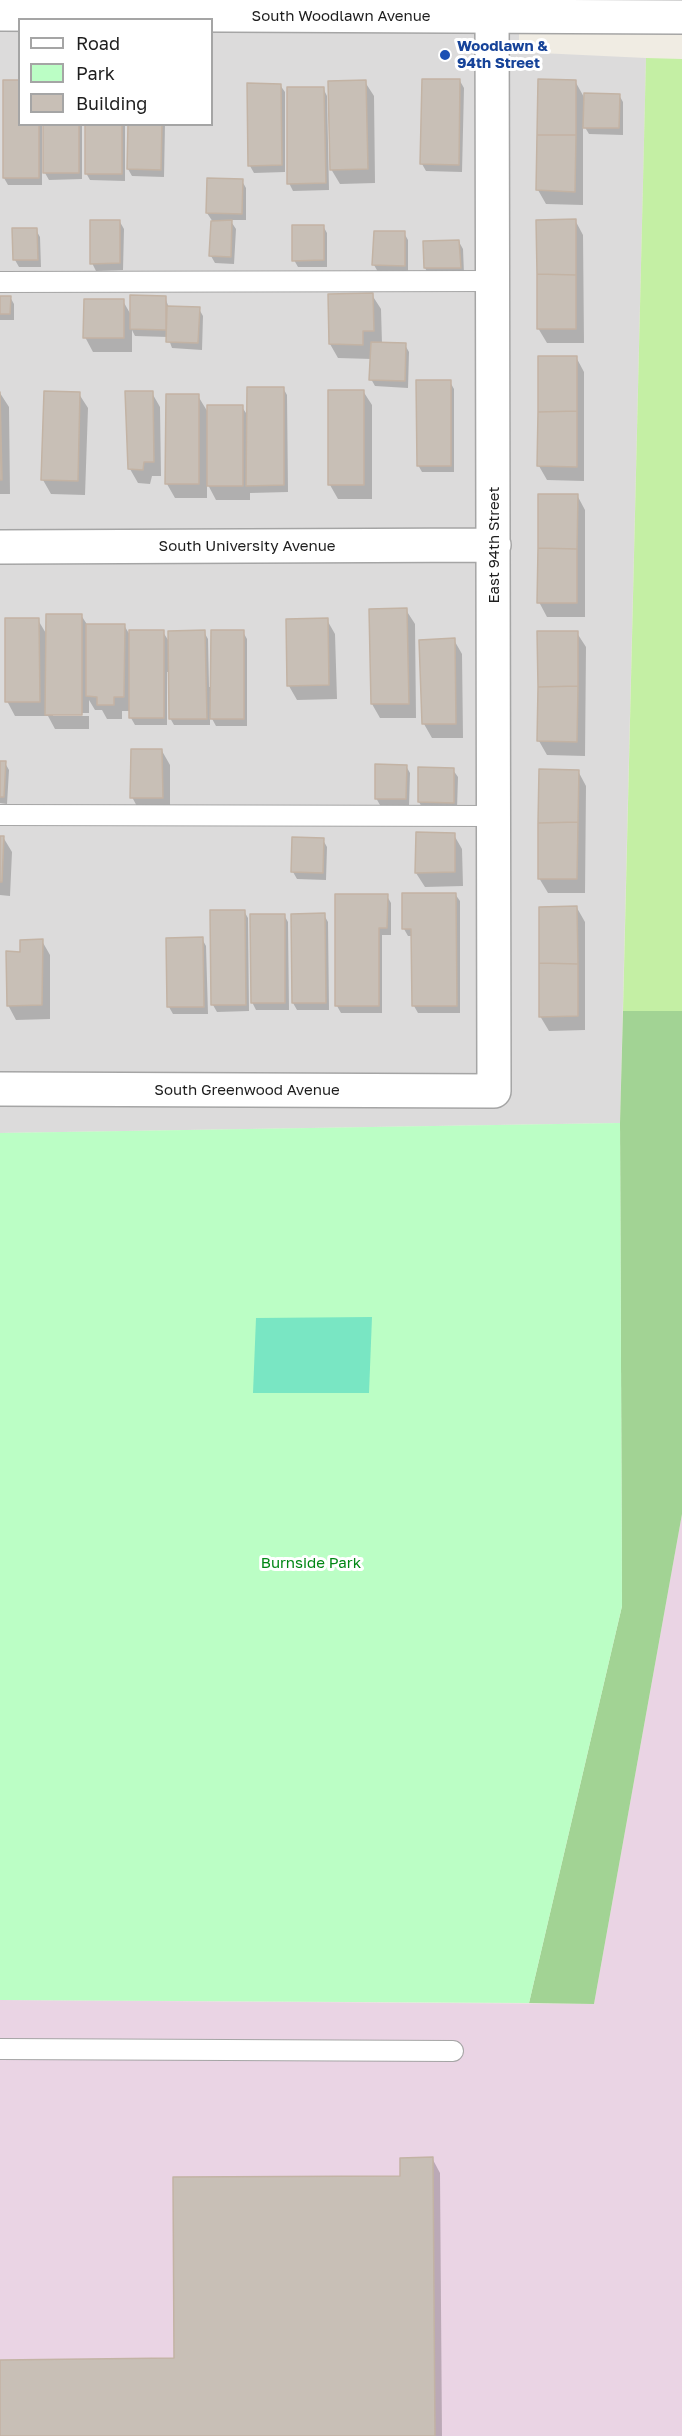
<!DOCTYPE html>
<html>
<head>
<meta charset="utf-8">
<style>
  body { margin:0 }
  #map { position:relative; width:682px; height:2436px; overflow:hidden; background:#f0ece3; font-family:"Golos Text",sans-serif }
  canvas { display:block }
  .legend { position:absolute; left:18px; top:18px; width:195px; height:108px; box-sizing:border-box; background:#fff; border:2px solid #a5a5a5; margin:0; padding:8px 10px; list-style:none; font-size:18px; color:#1e1e1e }
  .legend li { display:flex; align-items:center; gap:12px; height:30px }
  .legend b { width:30px; border:2px solid #a5a5a5 }
</style>
</head>
<body>
<div id="map">
<canvas width="682" height="2436"></canvas>
<ul class="legend">
<li><b style="height:8px;background:#fff"></b>Road</li>
<li><b style="height:16px;background:#bbfec5"></b>Park</li>
<li><b style="height:16px;background:#c8bfb6"></b>Building</li>
</ul>
</div>
<script>
const c = document.querySelector('canvas').getContext('2d');
c.lineJoin = 'round';
function fillPath(path, color) { c.fillStyle = color; c.fill(path, 'evenodd'); }
function trace(path, color, width, dash) { c.strokeStyle = color; c.lineWidth = width; c.lineCap = dash ? 'butt' : 'round'; c.setLineDash(dash || []); c.stroke(path); }
function label(font, color, halo, rows, align = 'center') {
  c.font = font + ' "Golos Text",sans-serif'; c.lineWidth = 6; c.setLineDash([]); c.textBaseline = 'middle'; c.strokeStyle = halo; c.fillStyle = color; for (const [text, x, y, turn = 0] of rows) {
    c.save(); c.translate(x, y); c.rotate((+turn || 0) * Math.PI / 180); c.textAlign = isNaN(turn) ? turn : align; if (halo) c.strokeText(text, 0, 0); c.fillText(text, 0, 0); c.restore();
  }
}
const residential = new Path2D(`
  M0 0H519V52L646 58 620 1123 0 1133ZM20 20H212V124H20Z`);
const industrial = new Path2D(`
  M682 1514V2436H0V2000L594 2004Z`);
const grass = new Path2D(`
  M646 58 682 59V1011H623Z`);
const forest = new Path2D(`
  M623 1011H682V1514L594 2004 529 2003 622 1606 620 1123Z`);
const park = new Path2D(`
  M620 1123 622 1606 529 2003 0 2000V1133Z`);
const pitch = new Path2D(`
  M372 1317 369 1393H253L256 1318Z`);
const shadow = new Path2D(`
  M460 81 464 88 462 172 426 171 422 164Z
  M575 81 585 99 619 95 623 102V135L589 134 583 124V205L546 204 538 190Z
  M365 82 374 96 375 183 340 184 331 169Z
  M280 85 285 92V172L254 173 250 166Z
  M323 88 327 96 329 190 293 191 289 183Z
  M20 124H42V185H8L4 178Z
  M45 124H82V179L49 180 45 173Z
  M86 124H125V181L90 180 86 173Z
  M129 124H165L164 177 132 176 128 169Z
  M242 181 246 188V220H230L236 229 234 264 215 263 211 256 213 222 207 213Z
  M575 220 583 235 584 343H547L538 328Z
  M120 222 124 229 123 270 96 271 92 263Z
  M323 226 327 233V267H298L294 260Z
  M36 230 40 237 41 267H19L15 260Z
  M404 233 408 240V273L378 272 374 265Z
  M459 242 463 249 464 274 429 275 425 268Z
  M372 295 381 309 382 344 405 345 409 352 408 388 375 386 371 379 372 359 338 358 330 344Z
  M0 297H10L14 304V320H0Z
  M165 297 169 308 199 309 203 316 202 350 172 348 168 337 135 336 132 330V352H93L85 337 123 301 131 315Z
  M576 357 584 372V481L547 480 539 466Z
  M450 382 454 389V472H422L418 465Z
  M283 388 287 395 288 492 250 493V500H216L207 483V498H175L167 484 198 396 209 414 242 407 248 416Z
  M363 391 372 405V499H338L330 485Z
  M0 393 9 407 10 494H0Z
  M152 393 160 407 161 476H152L150 484 138 483 130 469Z
  M79 394 88 408 85 495 51 494 43 480Z
  M577 495 585 510V617H547L539 602Z
  M406 610 415 624 416 718H380L372 704Z
  M81 615 88 626 124 625 131 637 163 632 170 643 204 632 208 639 209 687H212L243 632 247 639V726H216L210 715V725H174L170 718V672H167V725H135L131 718V711H122V719H107L102 710H95L89 700V729H55L48 716H15L7 701 38 620 47 635ZM53 713H89V716H53Z
  M327 620 335 634 337 699 297 700 289 686Z
  M577 633 586 647 585 756 547 755 539 741Z
  M454 640 462 654 463 738H432L424 724Z
  M162 751 170 765V812H140L132 797Z
  M0 763H5L9 770 7 804 0 803Z
  M406 766 410 773 409 806 380 805 376 798Z
  M453 770 458 777 457 809H423L419 802Z
  M578 771 586 786 585 893H548L539 878Z
  M454 835 462 849 463 886 425 887 416 873Z
  M0 837H3L12 852 10 896 0 895Z
  M323 840 327 847 326 880 297 879 293 872Z
  M455 894 460 901V1013H418L414 1006 413 936H408L404 929Z
  M387 896 391 903V935H382V1013H341L337 1006Z
  M577 908 585 922V1030L549 1031 540 1016Z
  M244 911 248 918 249 1011 217 1012 213 1005Z
  M284 915 288 922 289 1010H256L252 1002Z
  M324 915 328 922 329 1010H297L293 1003Z
  M202 939 206 946 208 1014H173L169 1007Z
  M42 941 50 955V1019L16 1020 8 1005 21 953Z
  M432 2158 440 2173 442 2436H0V2361L176 2360 402 2178Z`);
const building = new Path2D(`
  M422 79H460L459 165 420 164Z
  M538 79 576 80V135H537Z
  M3 80H20V124H39V178H3Z
  M366 80 368 169 330 170 328 81Z
  M247 83 281 84 282 165 248 166Z
  M287 87H324L326 183 287 184Z
  M584 93 620 94 619 128H583Z
  M43 124H79V173H43Z
  M85 124H122V174H85Z
  M128 124H162L161 170 127 169Z
  M537 135H576L575 192 536 190Z
  M207 178 243 179 242 214 206 213Z
  M576 219V275L537 274 536 220Z
  M90 220H120V263L90 264Z
  M232 220 231 257 209 256 211 221Z
  M292 225H324V260L292 261Z
  M12 228H37L38 260H13Z
  M374 231H405V266L372 265Z
  M459 240 461 268H424L423 241Z
  M537 274 576 275V329H537Z
  M373 293 374 331H363V345L329 344 328 294Z
  M130 295 166 296V330L130 329Z
  M0 296H11L10 314H0Z
  M84 299H124V338H83Z
  M167 306 200 307 198 343 166 342Z
  M371 342 406 343 405 381 369 380Z
  M538 356H577V411L538 412Z
  M416 380H451V466H417Z
  M247 387H284V485L246 486Z
  M328 390H364V485H328Z
  M44 391 80 392 78 481 41 480Z
  M125 391H153L154 462H144L143 470 128 469Z
  M0 392 2 480H0Z
  M166 394H199V484H165Z
  M207 405H243V486H207Z
  M577 411V467L537 466 538 412Z
  M538 494H578L577 549 538 548Z
  M538 548 577 549V603H537Z
  M407 608 409 704H371L369 609Z
  M46 614H82V715H45Z
  M5 618H39L40 702H5Z
  M328 618 329 685 287 686 286 619Z
  M86 624H125L124 697H114V705H97V697L86 696Z
  M129 630H164V718H129Z
  M205 630 207 719H169L168 631Z
  M211 630H244V719H210Z
  M537 631H578V686L538 687Z
  M455 638 456 724H422L419 640Z
  M578 686 577 742 537 741 538 687Z
  M131 749H162L163 798H130Z
  M0 761H6L4 797H0Z
  M375 764 407 765 406 799H375Z
  M418 767 454 768V803L418 802Z
  M539 769 579 770 578 822 538 823Z
  M578 822 577 879H538V823Z
  M416 832 455 833V872L415 873Z
  M0 836H4L2 882H0Z
  M292 837 324 838 323 873 291 872Z
  M402 893H456L457 1006H412L411 929H402Z
  M335 894H388L387 928H379V1006H335Z
  M577 906 578 964 539 963V907Z
  M210 910H245L246 1005H211Z
  M325 913 326 1003H292L291 914Z
  M250 914H285V1003H251Z
  M203 937 204 1007H167L166 938Z
  M43 939 42 1005 7 1006 6 951 20 952V940Z
  M539 963 578 964V1016L539 1017Z
  M433 2157 435 2436H0V2360L174 2358 173 2177 400 2176V2158Z`);
const service = new Path2D(`
  M0 282 493 281
  M0 815 494 816
  M0 2049 453 2051`);
const minor = new Path2D(`
  M0 547 494 545
  M0 1089 494 1091 492 0`);
const tertiary = new Path2D(`
  M0 14 682 17`);
const markers = [
  [445,55,6,"#1a4fb4"]
];
const streetNames = [
  ["South Woodlawn Avenue",341,16],
  ["East 94th Street",494,545,-90],
  ["South University Avenue",247,546],
  ["South Greenwood Avenue",247,1090]
];
const transitNames = [
  ["Woodlawn &",457,46],
  ["94th Street",457,63]
];
const parkNames = [
  ["Burnside Park",311,1563]
];
fillPath(residential, '#dcdbdb');
fillPath(industrial, '#ead4e4');
fillPath(grass, '#c4efa4');
fillPath(forest, '#a2d394');
fillPath(park, '#bbfec5');
fillPath(pitch, '#79e6c3');
fillPath(shadow, '#0003');
fillPath(building, '#c8bfb6');
trace(building, '#c3b3a4', 1.5);
trace(service, '#a5a5a5', 22);
trace(minor, '#a5a5a5', 36);
trace(tertiary, '#a5a5a5', 36);
trace(service, '#fff', 20);
trace(minor, '#fff', 33);
trace(tertiary, '#fff', 33);
for (const [x, y, r, color] of markers) { const dot = new Path2D(); dot.arc(x, y, r, 0, 2 * Math.PI); c.fillStyle = color; c.fill(dot); trace(dot, '#fff', 2); }
label('15px', '#1e1e1e', '#fff', streetNames);
label('bold 15px', '#164399', '#fff', transitNames, 'left');
label('15px', '#018614', '#fff', parkNames);
</script>
</body>
</html>
